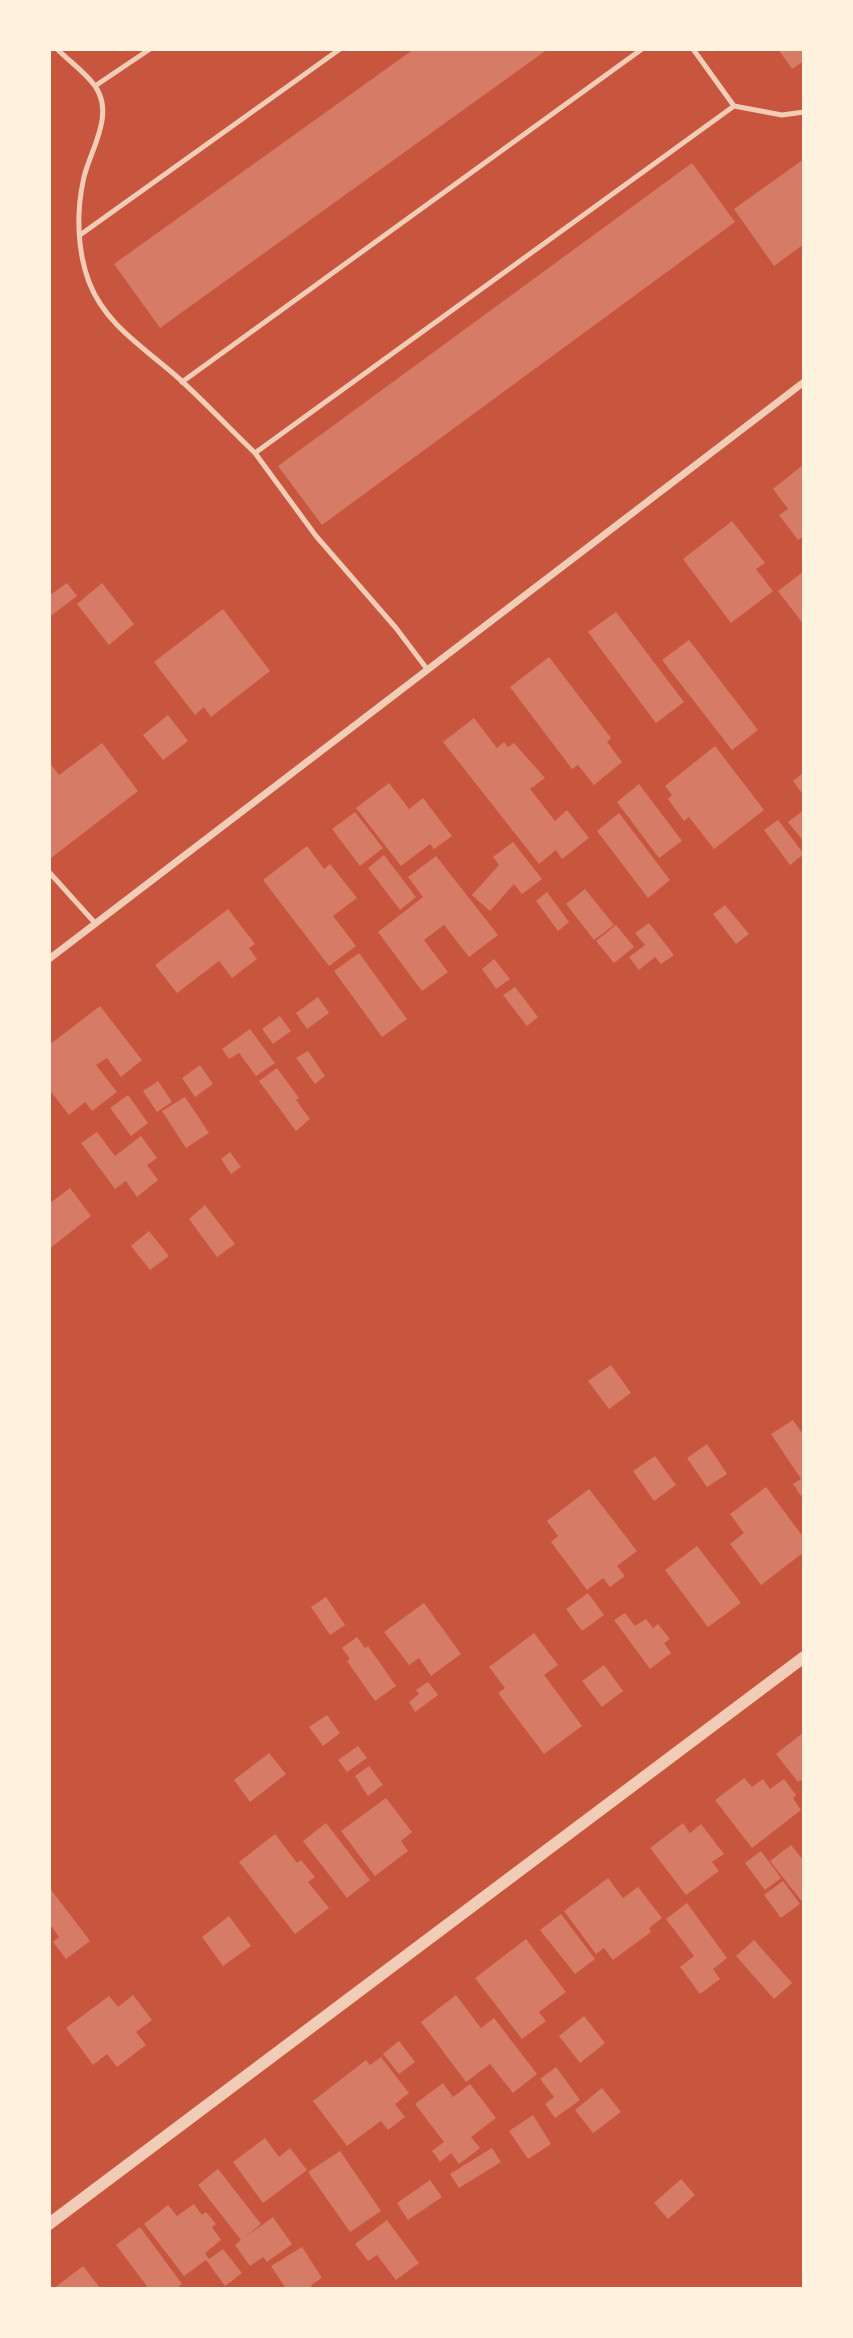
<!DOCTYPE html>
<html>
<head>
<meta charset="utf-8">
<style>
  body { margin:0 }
  #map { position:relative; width:853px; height:2338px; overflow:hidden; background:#c8553d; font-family:Inter,sans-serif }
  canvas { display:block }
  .frame { position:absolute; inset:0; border:51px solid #fff3e0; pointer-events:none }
</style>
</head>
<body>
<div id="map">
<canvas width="853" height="2338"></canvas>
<div class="frame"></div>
</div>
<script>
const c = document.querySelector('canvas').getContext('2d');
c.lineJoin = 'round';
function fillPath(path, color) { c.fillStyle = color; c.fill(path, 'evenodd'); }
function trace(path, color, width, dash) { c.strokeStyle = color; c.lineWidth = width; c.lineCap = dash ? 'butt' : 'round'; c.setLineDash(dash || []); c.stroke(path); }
const building = new Path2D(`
  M414 49H548L160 328 114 264Z
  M778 49H804V61L792 69Z
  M804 159V244L774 266 734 209Z
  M692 163 735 222 322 525 278 466Z
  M804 464V536L798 540 779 515 788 509 773 489Z
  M732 521 765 563 756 569 773 591 731 623 683 559Z
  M804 571V625L778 591Z
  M67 583 77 596 52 615 49 611V596Z
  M102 583 134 624 109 645 77 604Z
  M223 609 270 671 211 717 204 707 195 715 154 662Z
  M616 612 684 702 656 723 588 632Z
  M689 640 758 730 732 750 662 660Z
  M549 657 611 738 607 742 622 762 594 785 578 765 572 769 510 687Z
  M168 715 188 741 163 760 143 735Z
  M474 718 497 748 504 742 508 747 514 743 545 778 530 789 555 821 567 810 589 838 562 859 556 850 539 864 443 742Z
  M102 743 138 791 51 858 49 762 59 775Z
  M715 746 764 810 714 849 689 817 684 821 668 799 672 795 665 786Z
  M804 772V796L793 781Z
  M389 783 409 809 423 798 452 836 434 849 430 844 401 866 356 808Z
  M639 784 682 841 659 858 617 802Z
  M804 810V842L788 822Z
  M355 812 383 848 360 866 332 829Z
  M619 813 670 880 648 898 597 831Z
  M778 820 804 854 790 865 764 830Z
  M513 842 542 879 522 894 514 884 490 911 472 895 499 865 493 857Z
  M307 846 324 869 330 864 357 898 333 916 356 946 329 966 263 880Z
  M384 855 416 897 400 910 368 868Z
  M436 856 498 935 469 957 444 925 424 940 448 972 422 991 378 932 423 897 408 877Z
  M585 889 614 925 594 940 566 904Z
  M547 892 569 922 558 931 536 901Z
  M725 905 749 934 736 944 713 914Z
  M228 909 255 944 249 948 257 959 232 978 219 961 177 993 155 965Z
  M649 923 674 955 661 964 655 957 639 970 629 957 645 945 635 933Z
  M616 925 634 947 614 963 596 941Z
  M359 953 407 1019 382 1037 334 971Z
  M494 959 510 979 496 989 482 969Z
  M515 987 538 1017 527 1026 503 995Z
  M318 997 329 1013 307 1029 296 1013Z
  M100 1006 142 1060 121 1077 107 1058 96 1065 117 1092 92 1111 85 1102 69 1115 49 1089V1045Z
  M280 1016 291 1031 273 1044 262 1029Z
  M250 1029 275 1063 256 1076 239 1053 229 1059 222 1049Z
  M308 1051 325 1076 315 1084 296 1058Z
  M200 1065 213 1084 195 1097 182 1078Z
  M277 1068 299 1098 296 1100 310 1119 296 1131 259 1081Z
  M158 1081 172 1102 157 1112 143 1091Z
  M128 1095 148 1123 131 1136 110 1108Z
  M185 1097 209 1133 186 1148 162 1111Z
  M97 1132 115 1156 141 1136 157 1158 147 1165 158 1180 137 1197 126 1181 115 1189 81 1143Z
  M230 1152 241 1167 231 1174 221 1159Z
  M70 1188 91 1216 49 1249V1204Z
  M205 1205 235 1244 217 1257 189 1219Z
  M149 1231 169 1256 150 1270 131 1246Z
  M611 1365 631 1393 609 1409 588 1381Z
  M793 1420 804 1436V1494L801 1496 793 1484 801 1479 771 1434Z
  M707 1444 727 1474 707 1487 687 1458Z
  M655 1456 676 1485 654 1501 633 1471Z
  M766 1487 804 1538V1552L761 1585 730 1544 744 1533 730 1514Z
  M589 1489 637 1551 617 1566 625 1576 610 1587 603 1578 587 1590 551 1542 558 1536 547 1521Z
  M697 1546 741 1603 708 1627 665 1570Z
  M588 1593 604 1615 582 1631 566 1609Z
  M326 1597 345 1625 330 1635 311 1607Z
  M424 1603 461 1654 431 1676 419 1658 409 1665 384 1632Z
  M625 1613 635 1626 646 1619 653 1628 658 1624 670 1639 664 1643 671 1653 650 1669 614 1620Z
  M534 1633 558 1665 544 1675 582 1726 544 1754 498 1693 505 1688 489 1667Z
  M357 1637 365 1648 368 1646 396 1686 375 1701 347 1661 350 1659 342 1648Z
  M604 1665 623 1691 602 1707 582 1681Z
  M428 1682 438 1695 415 1712 409 1702 419 1694 416 1690Z
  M327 1715 340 1733 323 1746 309 1727Z
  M804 1732V1784L801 1780 798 1782 776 1754Z
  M358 1746 367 1758 347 1772 338 1760Z
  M269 1753 286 1774 250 1802 234 1780Z
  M369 1766 383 1785 368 1796 355 1776Z
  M744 1778 752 1787 763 1779 770 1789 784 1779 796 1795 793 1798 801 1810 752 1848 715 1800Z
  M386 1798 412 1832 401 1841 408 1851 375 1876 341 1831Z
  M326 1823 370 1880 347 1898 303 1841Z
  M683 1823 690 1833 701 1824 724 1854 712 1862 719 1871 686 1895 650 1848Z
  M275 1834 297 1863 301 1860 315 1877 308 1882 329 1908 295 1934 239 1862Z
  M791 1845 804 1861V1904L770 1861Z
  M761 1851 781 1878 765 1890 745 1863Z
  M608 1878 623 1898 638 1887 662 1918 649 1928 651 1932 613 1960 604 1948 596 1954 564 1911Z
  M783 1881 800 1904 781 1918 764 1895Z
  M49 1887 90 1941 66 1959 53 1942 59 1937 49 1923Z
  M687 1903 727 1958 713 1969 720 1979 700 1994 680 1967 694 1956 666 1919Z
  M561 1914 595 1959 575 1974 540 1930Z
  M229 1916 251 1946 223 1966 202 1937Z
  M526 1939 566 1992 539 2012 546 2021 522 2039 475 1978Z
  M754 1940 792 1983 774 1999 736 1956Z
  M133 1995 152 2020 136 2032 146 2045 117 2067 107 2054 93 2065 66 2028 109 1996 118 2007Z
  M456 1995 481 2028 494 2018 537 2074 513 2093 490 2064 466 2082 421 2022Z
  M584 2016 605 2043 580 2063 559 2036Z
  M399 2041 415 2062 399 2074 383 2054Z
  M381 2057 409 2093 395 2104 405 2117 388 2130 381 2121 347 2146 313 2101 366 2060 370 2065Z
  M556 2067 580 2100 555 2118 545 2104 554 2097 540 2079Z
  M443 2083 453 2097 470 2084 496 2118 471 2137 480 2148 459 2164 451 2153 440 2162 432 2151 444 2142 415 2104Z
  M602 2088 621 2112 593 2133 575 2110Z
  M533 2115 551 2144 528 2159 509 2131Z
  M265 2138 279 2157 290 2148 307 2170 263 2203 233 2162Z
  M492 2148 501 2162 459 2188 450 2174Z
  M340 2151 381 2211 350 2232 308 2172Z
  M218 2169 261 2224 244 2238 273 2217 292 2244 267 2262 263 2257 250 2266 235 2245 241 2240 198 2185Z
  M681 2179 695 2195 668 2219 654 2203Z
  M430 2180 442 2197 408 2220 397 2203Z
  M194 2204 202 2215 206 2212 216 2224 212 2227 221 2240 205 2253 209 2259 223 2249 242 2273 225 2286 206 2260 184 2276 144 2224 168 2205 177 2216Z
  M387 2220 419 2263 396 2280 377 2255 368 2261 355 2244Z
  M140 2227 182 2284 175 2289H149L116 2245Z
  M302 2247 322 2278 311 2285 313 2289H286L271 2266Z
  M83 2266 101 2289H53Z`);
const service = new Path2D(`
  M57 49C69 61 85 72 95 86 115 114 91 149 84 177 76 211 77 250 89 282 105 324 143 347 175 375 203 400 228 427 255 453L734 106
  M693 49 734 106 782 115 804 112
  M95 86 150 49
  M80 235 340 49
  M182 382 642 49
  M255 453 316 536 396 628 427 669
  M49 872 95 923`);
const minor = new Path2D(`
  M49 959 804 382`);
const tertiary = new Path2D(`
  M49 2224 804 1657`);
fillPath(building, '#d67c66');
trace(service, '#f1ccb7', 5);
trace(minor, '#f1ccb7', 7);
trace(tertiary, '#f1ccb7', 12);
</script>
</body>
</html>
